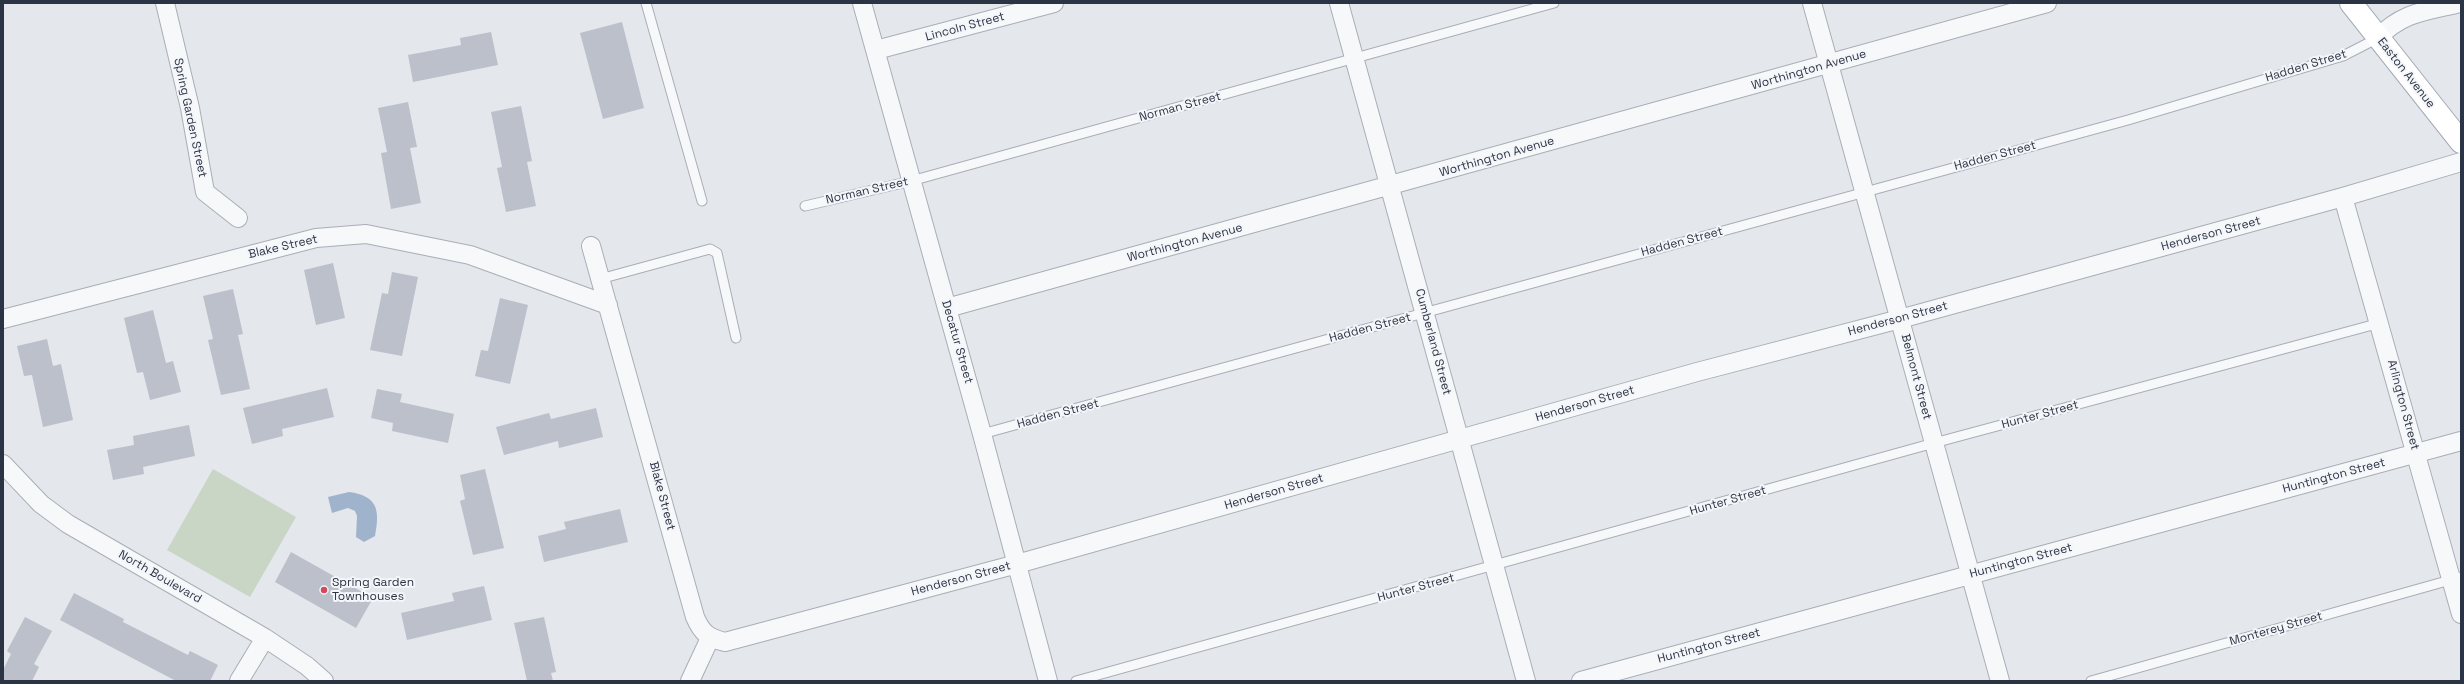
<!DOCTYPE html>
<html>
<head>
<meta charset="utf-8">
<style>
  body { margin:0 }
  #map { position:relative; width:2464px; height:684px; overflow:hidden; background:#e4e7ec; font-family:"Space Grotesk",sans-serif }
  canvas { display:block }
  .frame { position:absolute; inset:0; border:4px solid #2b3445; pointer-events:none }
</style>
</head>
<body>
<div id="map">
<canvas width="2464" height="684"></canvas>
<div class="frame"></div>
</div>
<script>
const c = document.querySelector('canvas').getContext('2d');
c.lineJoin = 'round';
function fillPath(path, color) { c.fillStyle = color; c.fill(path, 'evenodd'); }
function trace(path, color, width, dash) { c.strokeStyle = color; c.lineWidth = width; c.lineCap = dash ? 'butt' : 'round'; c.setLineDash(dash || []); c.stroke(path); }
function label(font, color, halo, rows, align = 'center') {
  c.font = font + ' "Space Grotesk",sans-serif'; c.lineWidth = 4; c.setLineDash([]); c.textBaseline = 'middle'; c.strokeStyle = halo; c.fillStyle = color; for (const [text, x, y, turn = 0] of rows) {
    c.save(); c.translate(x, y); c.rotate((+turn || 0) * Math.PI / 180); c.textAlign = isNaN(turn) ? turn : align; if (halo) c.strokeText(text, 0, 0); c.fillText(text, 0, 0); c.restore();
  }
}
const green = new Path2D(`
  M213 469 296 517 250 597 167 550Z`);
const water = new Path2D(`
  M349 492C378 496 380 510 375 536L364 542 356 537 357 516 355 511 348 508 332 513 328 497Z`);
const building = new Path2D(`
  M622 22 644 108 603 119 580 33Z
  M491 32 498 65 413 82 408 55 461 45 460 38Z
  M408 102 417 147 410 148 421 203 391 209 381 153 387 152 378 108Z
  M521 106 532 161 527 162 536 206 506 212 497 168 502 167 491 112Z
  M333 263 345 318 316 325 304 270Z
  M392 272 418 277 402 356 370 350 382 293 388 294Z
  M233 289 243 334 238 335 250 389 221 395 208 340 213 339 203 296Z
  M500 298 528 305 510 384 475 376 481 350 488 351Z
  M153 310 166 363 173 361 181 392 150 400 143 372 137 373 124 318Z
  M47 339 53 366 61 364 73 420 43 427 32 375 24 376 17 346Z
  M327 388 334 417 282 429 283 436 252 444 243 408Z
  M377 389 402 394 400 402 454 414 448 443 392 431 393 423 371 418Z
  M596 408 603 437 559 448 558 441 504 455 496 427 549 413 551 419Z
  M189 425 195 456 143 467 144 474 113 480 107 450 134 445 133 436Z
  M485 469 504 548 473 555 460 501 465 499 460 475Z
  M620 509 628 542 544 562 538 536 566 529 564 522Z
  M291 552 373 598 356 628 275 582Z
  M484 586 492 620 407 640 401 613 454 601 452 593Z
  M74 593 124 619 123 622 188 655 190 651 218 665 210 681H176L60 620Z
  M25 617 52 631 34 664 39 667 32 681H3V670L11 654 7 651Z
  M544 617 556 672 551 673 553 681H527L514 623Z`);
const service = new Path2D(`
  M646 3 702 201
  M805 206 911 181 1554 3
  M600 279 710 249 717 253 736 338
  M982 434 2128 120 2343 56 2378 38
  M1076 681 1934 443 2380 323
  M2091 681 2461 577`);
const minor = new Path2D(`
  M165 3 190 108 205 192 238 218
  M862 3 982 434 1048 681
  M1339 3 1526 681
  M1812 3 2000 681
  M2378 38C2402 12 2427 11 2460 3
  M876 50 1054 3
  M2343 197 2461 614
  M591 246 695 617C702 633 708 638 725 642L1017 564 1697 372 1900 319 2343 197 2461 162
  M947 308 2047 3
  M3 319 316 238 366 234 470 255 608 305
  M3 464 41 504 68 524 265 638 307 666 324 681
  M239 681 265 638
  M690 681 710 638
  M1581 681 2461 441`);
const primary = new Path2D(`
  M2351 3 2461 142`);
const markers = [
  [324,590,4,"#d1495b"]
];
const streetNames = [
  ["Lincoln Street",965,27,-15],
  ["Hadden Street",2306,66,-17],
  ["Worthington Avenue",1809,70,-16],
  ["Easton Avenue",2406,73,52],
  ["Norman Street",1180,107,-15],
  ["Spring Garden Street",190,118,78],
  ["Hadden Street",1995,156,-15],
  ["Worthington Avenue",1497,157,-16],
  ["Norman Street",867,191,-13],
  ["Henderson Street",2211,234,-15],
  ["Hadden Street",1682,242,-15],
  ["Worthington Avenue",1185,243,-15],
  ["Blake Street",283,247,-13],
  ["Henderson Street",1898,319,-15],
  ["Hadden Street",1370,328,-15],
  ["Decatur Street",957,342,74],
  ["Cumberland Street",1433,342,75],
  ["Belmont Street",1916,377,75],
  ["Henderson Street",1585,404,-16],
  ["Arlington Street",2403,405,75],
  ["Hadden Street",1058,414,-15],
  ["Hunter Street",2040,415,-15],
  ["Huntington Street",2334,476,-15],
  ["Henderson Street",1274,492,-16],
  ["Blake Street",662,496,75],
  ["Hunter Street",1728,501,-16],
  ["Huntington Street",2021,561,-15],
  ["North Boulevard",160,577,30],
  ["Henderson Street",961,579,-15],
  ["Hunter Street",1416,588,-15],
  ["Monterey Street",2276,629,-16],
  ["Huntington Street",1709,646,-15]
];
const poiNames = [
  ["Spring Garden",332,583],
  ["Townhouses",332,597]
];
fillPath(green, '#c9d6c5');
fillPath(water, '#9fb4cc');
fillPath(building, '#bbc0ca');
trace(service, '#a9aeb7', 11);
trace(minor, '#a9aeb7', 20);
trace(primary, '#a3abb8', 24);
trace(service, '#f7f8fa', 9);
trace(minor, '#f7f8fa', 18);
trace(primary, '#fff', 22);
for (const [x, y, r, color] of markers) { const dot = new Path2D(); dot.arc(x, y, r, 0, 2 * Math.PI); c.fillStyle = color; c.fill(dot); trace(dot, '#f4f6f9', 1.5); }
label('12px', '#2b3445', '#f4f6f9', streetNames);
label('12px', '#2b3445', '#f4f6f9', poiNames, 'left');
</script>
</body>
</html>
